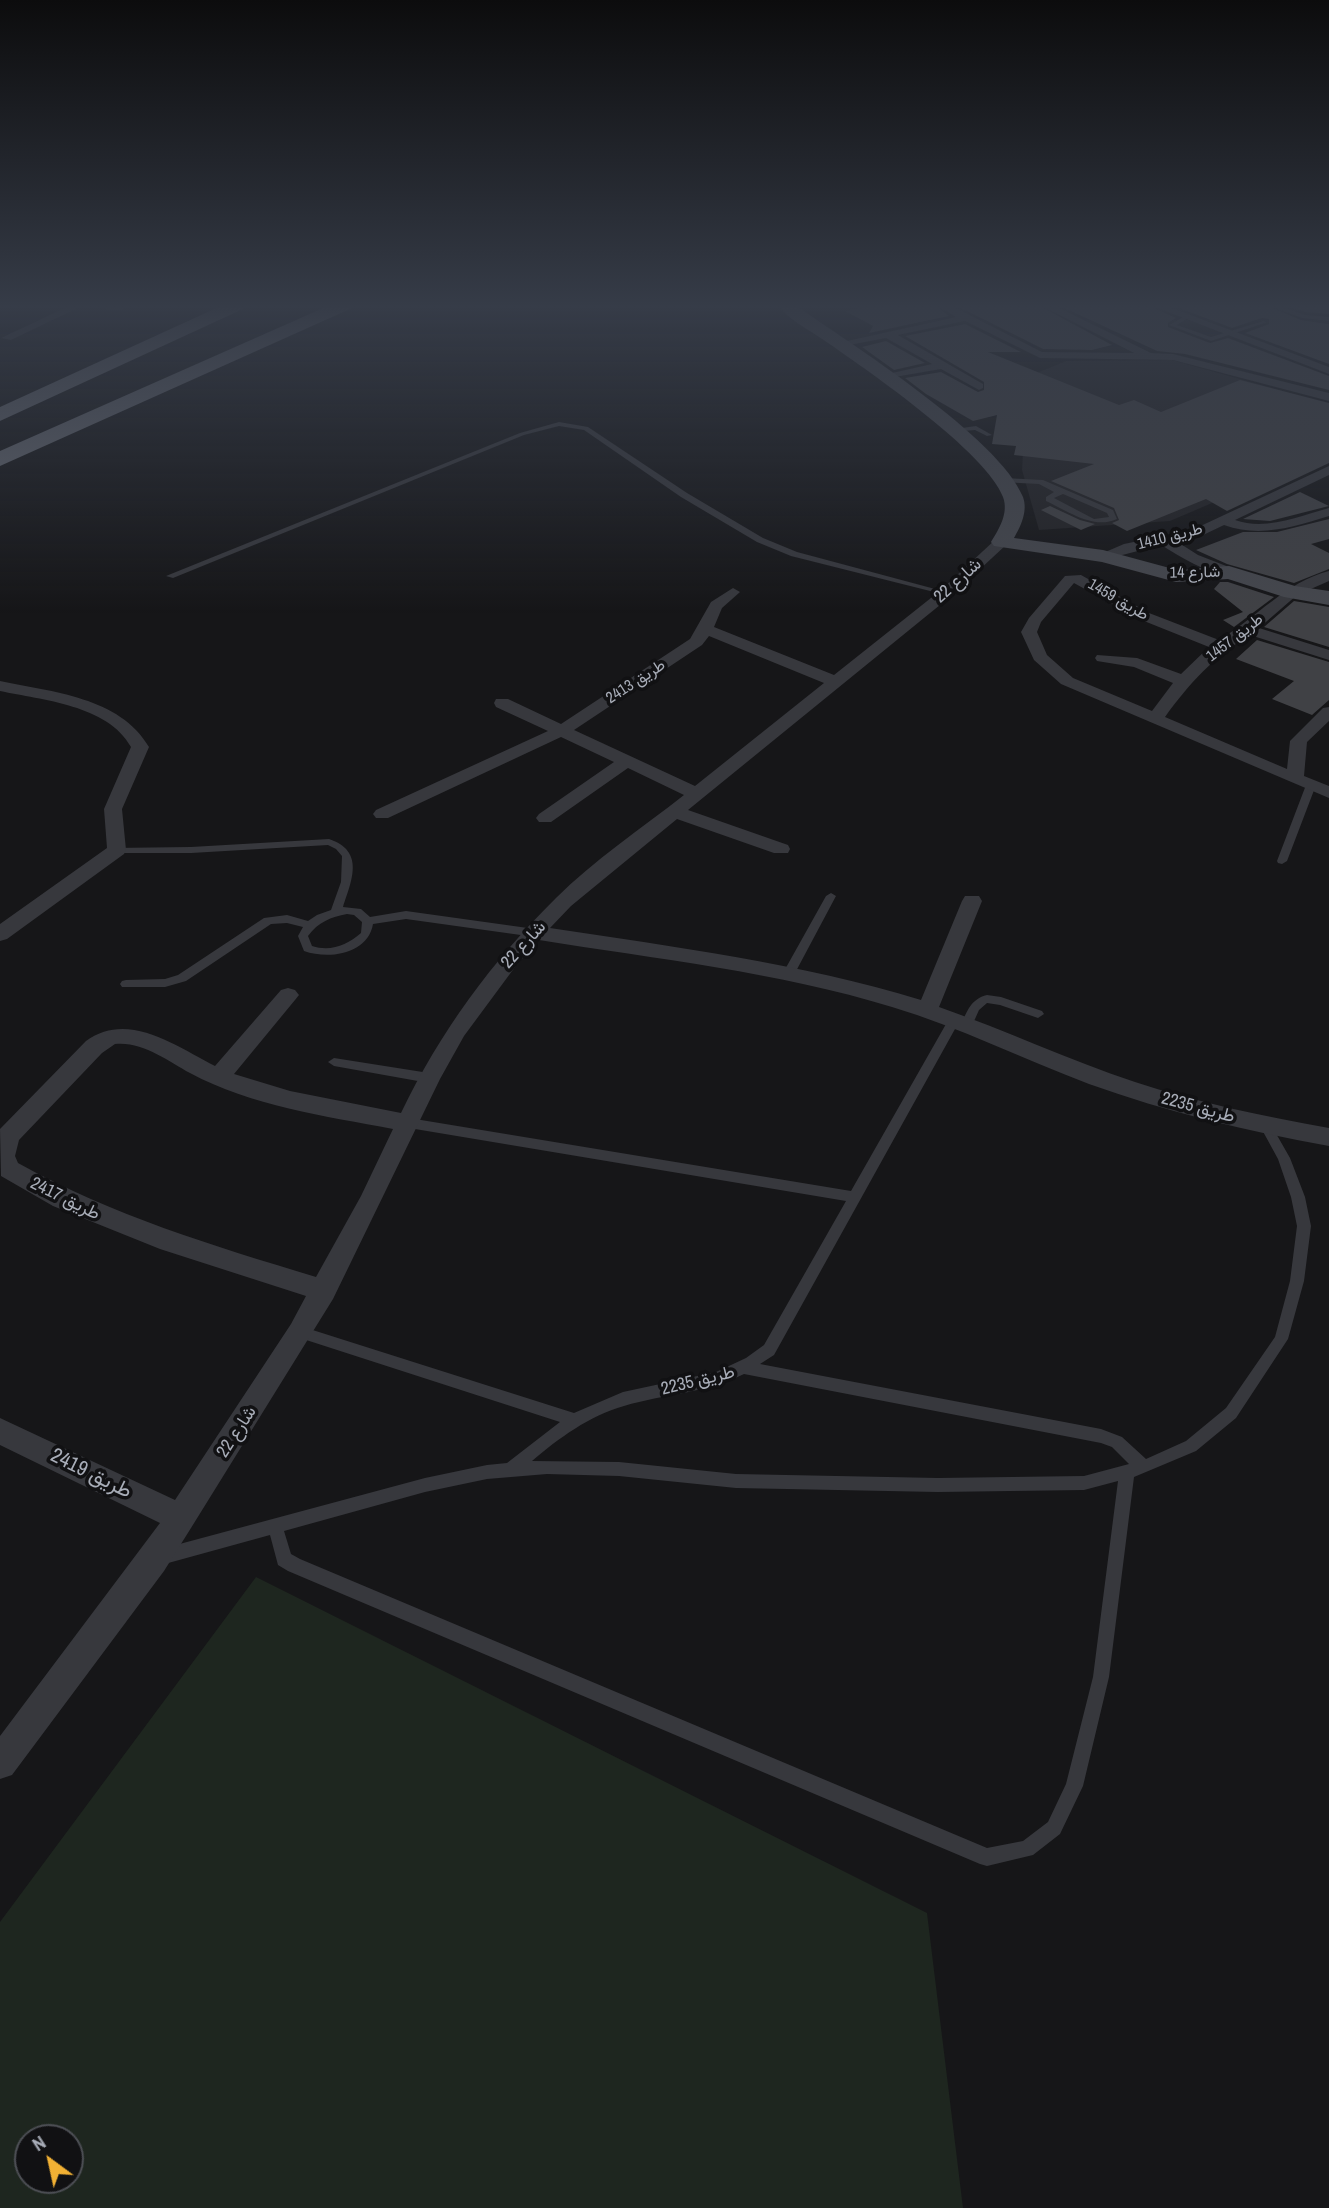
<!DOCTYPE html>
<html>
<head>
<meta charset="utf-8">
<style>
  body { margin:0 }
  #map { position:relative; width:1329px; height:2208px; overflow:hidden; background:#161618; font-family:"Archivo Narrow",sans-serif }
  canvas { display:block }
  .north { position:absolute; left:14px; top:2124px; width:70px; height:70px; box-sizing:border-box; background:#111113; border:2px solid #4d4f55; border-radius:50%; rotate:327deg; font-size:19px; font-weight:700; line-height:28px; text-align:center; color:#a8adb8 }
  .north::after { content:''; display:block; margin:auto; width:24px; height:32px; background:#f2b134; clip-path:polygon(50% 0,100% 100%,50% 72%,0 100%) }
</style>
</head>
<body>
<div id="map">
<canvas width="1329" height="2208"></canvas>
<div class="north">N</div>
</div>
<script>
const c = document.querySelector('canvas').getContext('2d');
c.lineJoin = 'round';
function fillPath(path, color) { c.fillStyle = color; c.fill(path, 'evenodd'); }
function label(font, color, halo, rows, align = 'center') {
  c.font = font + ' "Archivo Narrow",Vazirmatn,sans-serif'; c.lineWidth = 7; c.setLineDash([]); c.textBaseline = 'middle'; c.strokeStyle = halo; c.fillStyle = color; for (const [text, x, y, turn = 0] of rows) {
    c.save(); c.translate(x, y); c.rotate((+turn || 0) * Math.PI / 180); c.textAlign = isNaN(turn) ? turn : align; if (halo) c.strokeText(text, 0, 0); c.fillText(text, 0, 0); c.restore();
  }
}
const built = new Path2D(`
  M1172 360 1329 404V453L1170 521 1039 530 1022 470 1027 377 1066 361Z`);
const green = new Path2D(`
  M256 1577 927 1913 963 2208H0V1922ZM28 2138H70V2180H28Z`);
const building = new Path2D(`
  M878 305H935L949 316 869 333 873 326 845 311Z
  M955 305H1038L1112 345 1092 350 1043 349Z
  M1058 305H1147L1176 318 1168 323V327L1210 343 1228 338 1329 376V390L1185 354 1157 351Z
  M1171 305H1265L1301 320 1329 324V364L1245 333 1269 324V319L1262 318 1232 328Z
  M1283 305H1329V314L1306 312Z
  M965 324 1021 352H988L1119 405 1134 400 1161 412 1240 380 1329 403V463L1227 511 1206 499 1127 531 1112 523 1119 520 1114 508 1051 481 1094 464 1014 455 1016 446 992 444 997 415 973 421 926 394 905 378 941 372 978 392 984 390V382L905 336Z
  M886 341 925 363 894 370 862 347Z
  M1300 492 1329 506 1270 521 1243 519Z
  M1050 506 1080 520 1095 524 1081 530 1041 510Z
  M1329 519V539L1311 544 1329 553V569L1294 583 1227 564 1196 550 1243 532H1277Z
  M1220 582H1228L1274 597 1234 627 1223 620 1243 612 1214 589Z
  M1294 601 1329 607V647L1264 627Z
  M1257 640 1329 662V700L1312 715 1272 699 1294 681 1236 659Z`);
const lane = new Path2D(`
  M101 305 118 307 134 305 118 311 101 308Z
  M1268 305H1276L1305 315 1329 317V321L1302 318Z
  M1185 316 1190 317 1177 325 1211 337 1263 321 1268 322 1211 341 1169 325Z
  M559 422 588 427 687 493 763 538 797 552 950 593 946 595 791 556 757 542 681 497 584 430 559 426 524 435 173 578 166 576 520 433Z
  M976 426 992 435 987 436 975 430 951 432 948 430Z
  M1004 478 1043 480 1113 510 1117 519C1093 530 1068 511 1046 501V497L1054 492 1039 484 1001 482V478ZM1063 494 1107 513 1109 517 1094 519 1054 498Z
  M1311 782 1316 785 1287 861 1282 864 1278 863 1277 861 1306 785Z
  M329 839C365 851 352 880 343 907L361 909 370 917 406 911 535 929 540 933 535 937 406 919 373 924C368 954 329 960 304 951L298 936 303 927 287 923 271 924 186 981 165 987H122L120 984 122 981 126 980 165 979 178 975 264 918 287 915 308 921 317 915 331 910 341 882 342 856 336 849 328 845 191 853H117L113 852V848L191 847ZM347 914 354 915 362 922 361 933C347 945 331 952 312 946L308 936C318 922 331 917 347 914Z
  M831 893 836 896 795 973 789 977 785 976 783 973 826 896Z
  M987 995 1001 997 1042 1011 1044 1014 1038 1018 1000 1005 987 1003 979 1010 971 1028H963L961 1025C967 1011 971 999 987 995Z
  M954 1016 960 1020 774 1355 760 1364 1101 1429 1122 1437 1146 1459 1186 1441 1226 1408 1275 1337 1290 1281 1297 1226 1291 1197 1278 1159 1260 1126 1262 1123H1270L1290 1158 1305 1197 1311 1226 1304 1281 1288 1339 1236 1418 1196 1451 1134 1477 1109 1677 1083 1786 1060 1834 1033 1855 987 1866 980 1864 288 1571 278 1565 270 1535 161 1565 155 1563 153 1557 155 1551 161 1549 425 1478 487 1465 507 1463 560 1422 300 1338 295 1336 293 1332 295 1328 300 1326 574 1413 623 1392 716 1372 746 1358 764 1345 846 1201 409 1128 405 1126 403 1123 405 1120 409 1118 851 1191 950 1017ZM744 1374 1101 1443 1112 1447 1129 1464 1084 1476 938 1478 736 1474 619 1462 532 1461C559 1438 589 1416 624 1406 664 1394 707 1393 744 1374ZM547 1474 619 1476 736 1488 938 1492 1084 1490 1118 1481 1093 1677 1066 1784 1048 1822 1023 1841 987 1848 300 1559 291 1554 284 1531 425 1492 487 1479Z
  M334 1058 429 1073 435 1078 429 1083 334 1066 328 1062Z`);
const street = new Path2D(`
  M71 305H84L11 340 1 338Z
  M937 305H950L1042 352 1134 353 1040 305H1053L1151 353 1173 354 1329 393V401L1173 360 1040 358 965 321 898 335 983 384V388L979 390 941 369 883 379V375L932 364 886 338 839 347 833 344 956 317Z
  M1150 305H1164L1329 367V374Z
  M1329 466V475L1235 520C1266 531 1299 516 1329 508V516C1293 527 1260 538 1224 525L1201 536 1176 541 1198 555 1234 569 1236 572 1234 575C1215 579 1178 555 1161 545L1103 560 1096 556 1124 544 1192 530Z
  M1001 538 1008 542 1006 545 951 596 688 810 788 845 790 849 788 853H774L677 819 571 906 550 928C675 947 800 963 921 1000L962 901 965 896H979L982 901 939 1007C1005 1030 1069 1060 1135 1082 1198 1103 1264 1116 1329 1128V1146C1247 1131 1167 1112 1089 1084 1023 1059 959 1027 892 1007 778 972 657 959 539 940L515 967 464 1036 440 1079 333 1299 191 1528 164 1571 12 1775 0 1779V1736L160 1523 0 1445V1418L175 1500 291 1324 306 1296 160 1249 53 1206 1 1176 0 1129 86 1041C128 1010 176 1046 215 1066L281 990 288 988 295 990 299 995 295 1000 234 1074 290 1091 401 1113C440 1032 492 961 556 898 593 861 642 828 684 795L628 768 551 822H539L536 818 539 814 614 762 561 737 388 818H376L373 814 376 810 548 731 496 707 494 703 496 699H508L561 724 690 639 711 602 733 588 740 592 722 608 714 627 834 675 941 590 996 539ZM709 636 824 683 695 786 574 730 702 645ZM115 1044C142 1041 168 1061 190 1073 251 1106 325 1116 393 1129L361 1196 316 1277C211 1245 114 1216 18 1163L15 1156 19 1140 102 1053Z
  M1329 571V581L1297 595 1259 628 1329 650V660L1250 635C1214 656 1189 684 1165 717L1287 769 1290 741 1323 708 1329 707V721L1307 742 1304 776 1329 786V798L1061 684 1034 660 1021 632 1029 618 1065 576 1081 575 1149 613 1219 640C1256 618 1286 582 1329 571ZM1074 583 1139 619 1209 647 1181 674 1137 658 1097 655 1095 658 1097 661 1134 667 1173 683 1152 711 1073 678 1047 655 1037 632 1041 622Z
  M0 681C52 692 120 697 149 747L122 809 126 850 124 854 7 939 0 941V924L107 848 104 809 131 747C108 705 42 700 0 691Z`);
const secondary = new Path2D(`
  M778 305H795C850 343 1000 438 1023 497 1028 511 1021 526 1014 538L1103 550 1177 570 1229 566 1295 586 1329 591V605L1284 597 1228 579 1176 582 1102 562 994 546 991 542C999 529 1009 513 1003 497 987 453 870 372 828 343 813 332 788 320 778 305Z`);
const highway = new Path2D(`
  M223 305H246L243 309 0 421V407Z
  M330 305H353L350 309 0 466V451Z`);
const farStreetnames = [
  ["طريق 1410",1170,537,-14],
  ["شارع 14",1195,573,-1],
  ["طريق 1459",1118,600,30],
  ["طريق 1457",1235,638,-38],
  ["طريق 2413",636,682,-33]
];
const streetNames = [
  ["شارع 22",958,581,-42],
  ["شارع 22",524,945,-48],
  ["طريق 2235",1198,1108,15],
  ["طريق 2417",65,1199,26],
  ["طريق 2235",698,1381,-14],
  ["شارع 22",237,1432,-57]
];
const nearStreetnames = [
  ["طريق 2419",91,1474,26]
];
fillPath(built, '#222225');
fillPath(green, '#1e261f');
fillPath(building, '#404145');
fillPath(lane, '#37383d');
fillPath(street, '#37383d');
fillPath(secondary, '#45474d');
fillPath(highway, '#63666e');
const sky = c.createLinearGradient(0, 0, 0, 614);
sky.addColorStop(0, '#0c0c0d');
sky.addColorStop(0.5, '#363c48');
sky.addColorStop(1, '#363c4800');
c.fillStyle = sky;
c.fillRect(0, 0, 1329, 614);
label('16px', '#a8adb8', '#111113', farStreetnames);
label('18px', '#a8adb8', '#111113', streetNames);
label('21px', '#a8adb8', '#111113', nearStreetnames);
</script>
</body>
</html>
